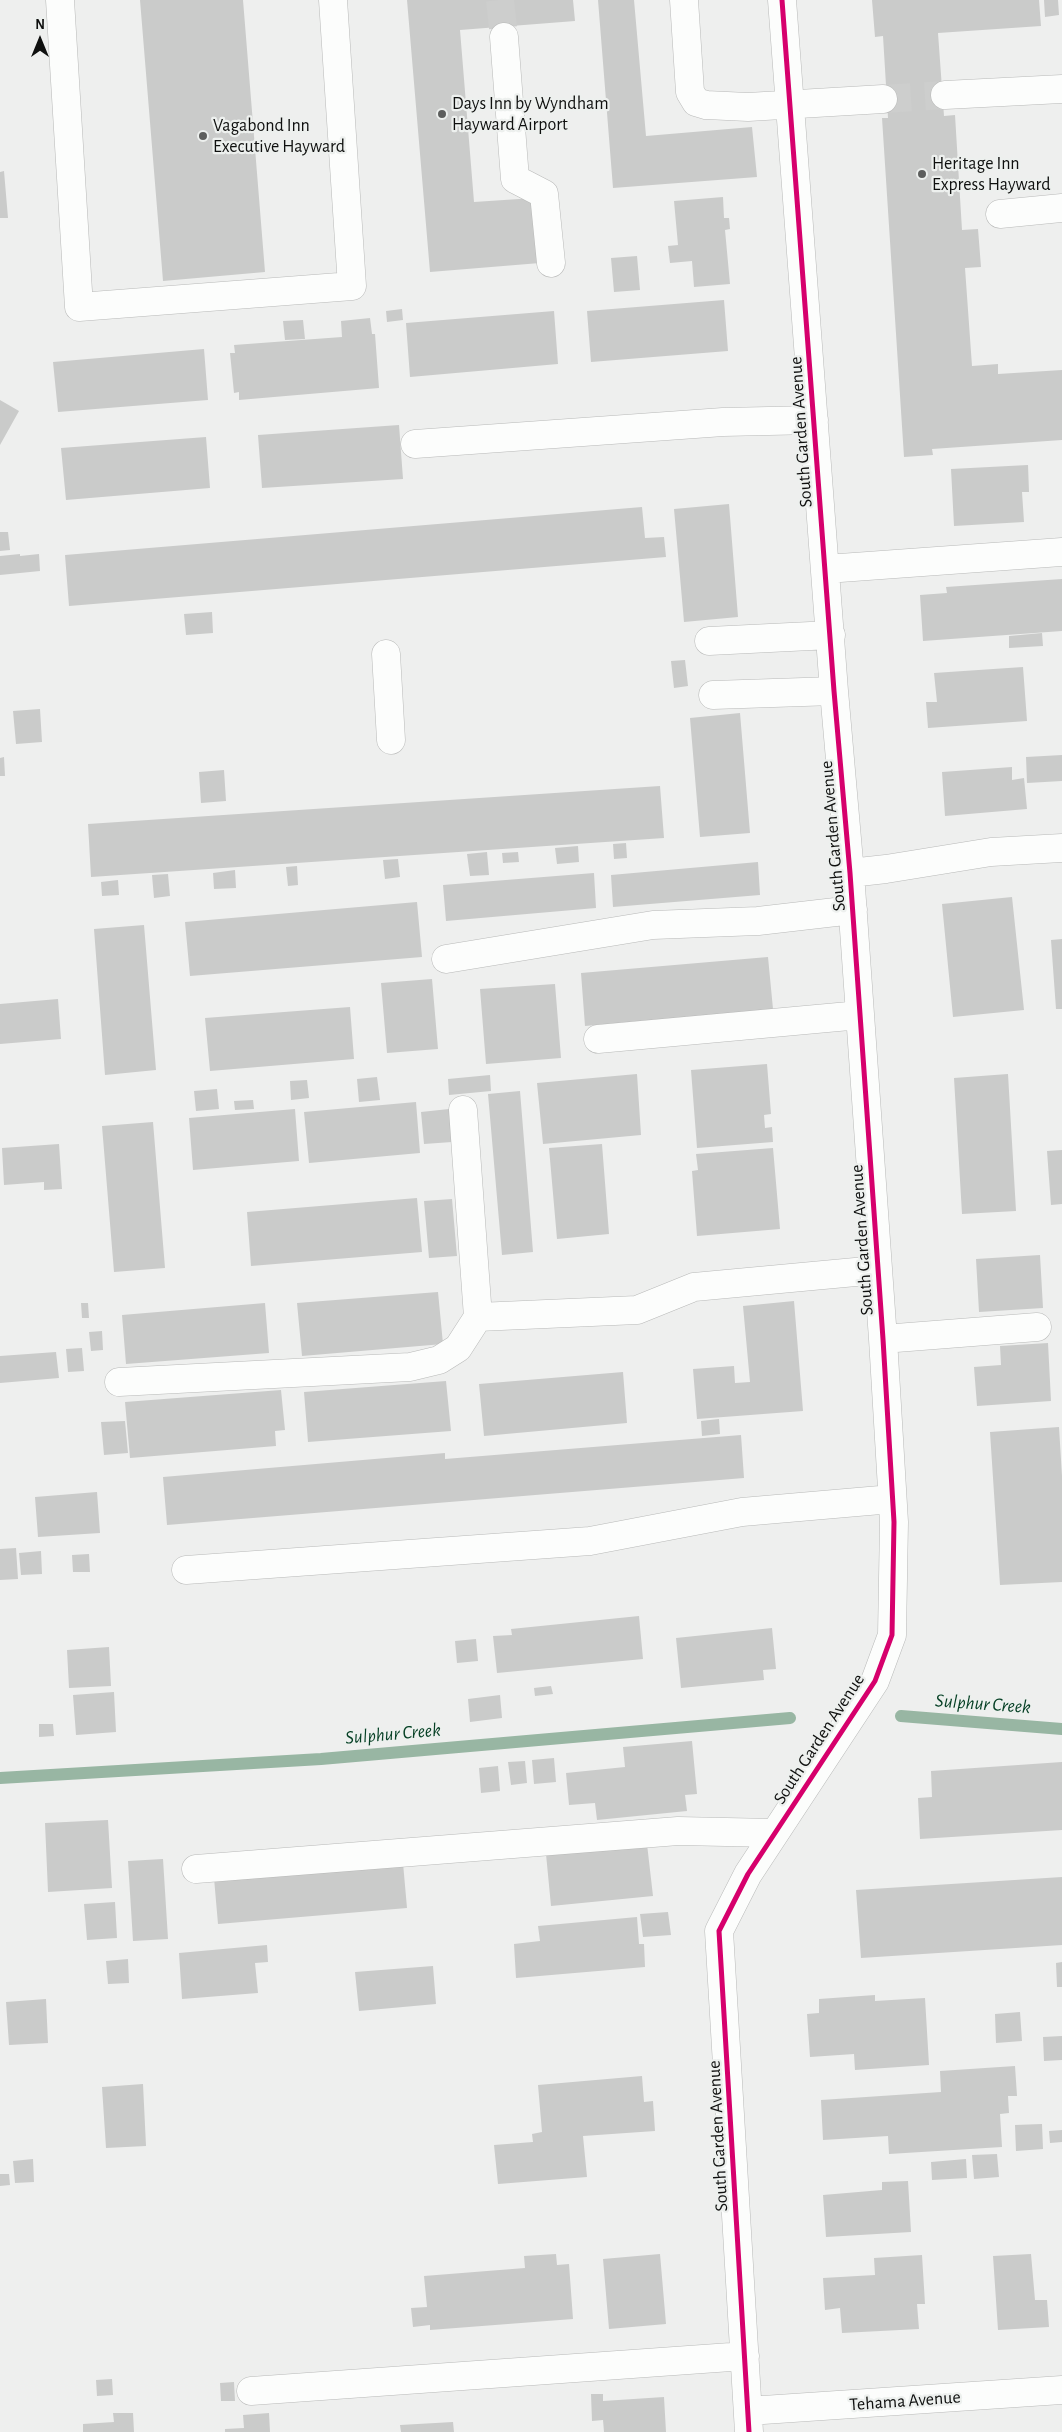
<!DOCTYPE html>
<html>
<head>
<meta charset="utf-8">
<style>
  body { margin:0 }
  #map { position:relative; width:1062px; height:2432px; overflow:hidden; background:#eeefee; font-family:"Alegreya Sans",sans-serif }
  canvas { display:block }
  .north { position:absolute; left:15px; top:15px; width:50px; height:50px; -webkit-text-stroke:4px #edf0ee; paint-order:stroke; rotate:0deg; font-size:14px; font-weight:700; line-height:20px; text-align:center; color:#0f100f }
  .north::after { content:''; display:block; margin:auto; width:18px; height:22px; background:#0f100f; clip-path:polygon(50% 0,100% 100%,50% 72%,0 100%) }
</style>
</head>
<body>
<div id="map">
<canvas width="1062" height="2432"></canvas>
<div class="north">N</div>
</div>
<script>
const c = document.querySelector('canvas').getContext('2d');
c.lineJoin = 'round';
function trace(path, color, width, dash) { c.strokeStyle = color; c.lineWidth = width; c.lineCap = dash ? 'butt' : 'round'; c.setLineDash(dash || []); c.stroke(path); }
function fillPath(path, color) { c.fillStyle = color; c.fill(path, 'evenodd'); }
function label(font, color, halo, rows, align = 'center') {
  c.font = font + ' "Alegreya Sans",sans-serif'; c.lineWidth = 4.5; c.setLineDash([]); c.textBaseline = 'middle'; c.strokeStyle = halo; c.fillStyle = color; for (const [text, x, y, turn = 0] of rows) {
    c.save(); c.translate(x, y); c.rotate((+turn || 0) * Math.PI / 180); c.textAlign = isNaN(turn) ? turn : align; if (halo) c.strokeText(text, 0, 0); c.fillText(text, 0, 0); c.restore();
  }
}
const stream = new Path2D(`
  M901 1716 1062 1729
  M0 1778 321 1759 790 1718`);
const building = new Path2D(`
  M140 0H243L265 272 163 281Z
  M407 0H573L575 21 460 30 474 202 534 198 540 263 430 272Z
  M598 0H634L646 136 752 127 757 177 613 188Z
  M872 0H1039L1041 26 938 33 944 116 955 115 962 230 978 229 981 267 965 268 972 366 998 364V374L1062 370V440L932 449 933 455 904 457 882 118H888L883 36 875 37Z
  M1044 0H1058L1059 15 1045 17Z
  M4 171 8 218H0V172Z
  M723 197 724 218H729L730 229 725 230 730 284 694 287 692 261 670 263 668 246 678 245 674 201Z
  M637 256 640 290 614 292 611 258Z
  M724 300 728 351 591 362 587 311Z
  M402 309 403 320 387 322 386 311Z
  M554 311 558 364 410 377 406 323Z
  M370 318 372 334H375L379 388 239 400V392L234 393 230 353H235L234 345 342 337 341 321Z
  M303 320 305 339 285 340 283 321Z
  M204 349 208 400 58 412 53 362Z
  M0 400 19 411 0 445Z
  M399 425 403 479 262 488 258 435Z
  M206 437 210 488 66 500 61 448Z
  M1028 465 1029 492H1022L1024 522 954 526 951 469Z
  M729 504 738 617 684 622 674 509Z
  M642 507 645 538 664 537 666 557 69 606 65 555Z
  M0 532H8L10 550 0 551Z
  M20 554V556L39 554 40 571 0 575V556Z
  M1062 579V631L923 641 920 595 947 593 946 587Z
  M212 612 213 633 186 635 184 614Z
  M1042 633 1043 646 1009 648V636Z
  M685 660 688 686 674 688 671 661Z
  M1023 667 1027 721 928 728 926 702H937L934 673Z
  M40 709 42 742 16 744 13 711Z
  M740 713 750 833 700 837 690 718Z
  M1062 755V781L1027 783 1026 757Z
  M4 757 5 776H0V758Z
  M1012 767V780L1024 778 1027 809 945 816 942 772Z
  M224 770 226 801 201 803 199 772Z
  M660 786 664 838 91 877 88 824Z
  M626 843 627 858 614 859 613 844Z
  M578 846 579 862 557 864 555 848Z
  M487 852 489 875 470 876 467 854Z
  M518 852 519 862 503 863 502 853Z
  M398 859 400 877 385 879 383 860Z
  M758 862 760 895 613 907 611 875Z
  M297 866 298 885 288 886 286 867Z
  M235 870 236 888 214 889 213 873Z
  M594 873 596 908 446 921 443 885Z
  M168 874 170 896 154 898 152 875Z
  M118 880 119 895 102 896 101 882Z
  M1012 897 1024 1010 953 1017 942 904Z
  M417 902 422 957 190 976 185 922Z
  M144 925 156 1070 105 1075 94 929Z
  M1062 939V1009H1056L1051 940Z
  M768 957 773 1009 585 1026 581 973Z
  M432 979 438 1049 387 1053 381 983Z
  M555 984 561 1058 486 1064 480 989Z
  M58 999 61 1039 0 1044V1004Z
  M350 1007 354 1059 210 1071 205 1018Z
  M767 1064 771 1114 764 1115 765 1128 772 1127 773 1142 697 1148 691 1070Z
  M637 1074 641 1135 543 1144 537 1083Z
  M1008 1074 1016 1211 962 1214 954 1078Z
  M490 1075 491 1091 449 1095 448 1079Z
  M377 1077 380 1100 359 1102 357 1079Z
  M307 1080 309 1098 291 1100 290 1081Z
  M217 1089 219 1109 196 1111 194 1091Z
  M520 1091 533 1252 502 1255 488 1094Z
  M253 1100 254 1109 235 1110 234 1101Z
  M416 1102 420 1153 309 1163 304 1112Z
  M295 1109 299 1161 193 1170 189 1118Z
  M449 1109 452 1142 424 1144 421 1112Z
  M153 1122 165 1268 114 1272 102 1126Z
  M59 1144 62 1189 44 1190V1182L4 1185 2 1148Z
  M602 1144 609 1234 557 1239 549 1148Z
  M773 1148 780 1229 697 1236 692 1171 698 1170 696 1154Z
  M1062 1150V1204L1051 1205 1047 1151Z
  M417 1198 422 1252 251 1266 247 1212Z
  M452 1199 457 1256 429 1258 424 1201Z
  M1040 1255 1043 1308 979 1312 976 1259Z
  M438 1292 443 1344 302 1356 297 1303Z
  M794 1301 803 1411 697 1419 693 1369 734 1366 735 1383 750 1382 743 1306Z
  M81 1303H88L89 1318H82Z
  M265 1303 269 1353 126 1364 122 1315Z
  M102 1331 103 1350 91 1351 89 1332Z
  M1048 1343 1051 1401 977 1406 974 1367 1001 1365 1000 1346Z
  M82 1348 84 1371 68 1372 66 1349Z
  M56 1352 59 1378 0 1383V1356Z
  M623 1372 627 1423 484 1436 479 1384Z
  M446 1381 451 1431 308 1442 304 1392Z
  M281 1390 285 1430 275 1431 276 1446 130 1458 125 1402Z
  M719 1419 720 1434 702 1436 701 1421Z
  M125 1421 128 1453 104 1455 101 1422Z
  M1059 1427 1062 1476V1582L1000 1585 990 1432Z
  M741 1435 744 1478 167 1525 163 1477 445 1453V1459Z
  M97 1492 100 1533 38 1537 35 1497Z
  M16 1548 18 1579 0 1580V1549Z
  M41 1551 42 1574 21 1575 19 1553Z
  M89 1554 90 1572H73L72 1555Z
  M639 1616 643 1659 497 1673 493 1636 512 1635 511 1629Z
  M772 1628 776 1669 763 1670 764 1680 681 1688 676 1638Z
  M476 1639 478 1661 457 1663 455 1641Z
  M109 1647 111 1686 69 1688 67 1650Z
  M551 1686 553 1694 535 1696 534 1688Z
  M114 1692 116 1732 76 1735 73 1695Z
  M500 1695 502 1718 470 1722 468 1699Z
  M39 1724H53L54 1736 39 1737Z
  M692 1741 697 1794 685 1795 687 1811 597 1820 595 1803 569 1805 566 1773 625 1767 623 1747Z
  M554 1758 556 1782 534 1784 532 1760Z
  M525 1761 527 1783 511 1785 508 1762Z
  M1062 1762V1830L920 1839 918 1798 932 1797 931 1771Z
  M498 1766 500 1791 481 1793 479 1768Z
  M108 1820 112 1888 48 1892 45 1823Z
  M647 1844 653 1896 551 1906 546 1854Z
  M163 1859 168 1939 133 1941 128 1861Z
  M403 1863 407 1908 218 1924 214 1878Z
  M1062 1877V1945L861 1958 856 1890Z
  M115 1902 117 1938 87 1940 84 1904Z
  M668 1912 671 1935 643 1937 640 1914Z
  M637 1917 639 1944H644L645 1967 516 1978 514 1944 540 1941 538 1926Z
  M267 1945 268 1962 255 1963 258 1993 182 1999 179 1953Z
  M128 1959 129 1983 108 1984 106 1961Z
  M1062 1962V1987H1057L1056 1963Z
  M433 1966 436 2004 359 2011 355 1972Z
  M875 1995V2001L925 1998 929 2065 855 2070 854 2054 810 2057 807 2014 819 2013V1999Z
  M46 1999 48 2043 9 2045 6 2002Z
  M1020 2012 1022 2041 996 2043 995 2014Z
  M1062 2036V2060L1044 2061 1043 2037Z
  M1015 2066 1017 2096H1008L1009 2113 1000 2114 1002 2147 889 2154 888 2136 823 2140 821 2100 941 2092 940 2071Z
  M642 2076 644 2102 653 2101 655 2131 583 2136 587 2177 498 2184 494 2145 533 2142 532 2134 542 2132 538 2085Z
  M143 2084 146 2146 106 2148 102 2087Z
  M1042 2124 1043 2149 1016 2151 1015 2125Z
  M1062 2130V2142L1050 2143 1049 2131Z
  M997 2154 999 2177 974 2179 972 2155Z
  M33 2159 34 2182 15 2183 13 2161Z
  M966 2159 967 2178 932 2180 931 2162Z
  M0 2174H9L10 2185 0 2186Z
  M908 2181 911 2232 826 2237 823 2195 882 2190V2182Z
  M556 2254 557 2265 569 2264 573 2319 430 2330V2325L413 2327 411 2308 427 2307 424 2276 525 2268 524 2256Z
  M660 2254 666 2324 609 2329 603 2259Z
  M1031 2254 1035 2300H1047L1049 2327 998 2330 993 2256Z
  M922 2255 925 2304H917L919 2329 842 2333 840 2308 825 2310 823 2278 875 2275 874 2258Z
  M112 2379 113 2395 97 2396 96 2380Z
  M234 2382 235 2401H221L220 2383Z
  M591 2394H603V2401L664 2397 666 2432H604L603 2420 592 2421Z
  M113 2413H133L134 2432H83V2424L114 2422Z
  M269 2413 270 2432H225V2429L244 2428 243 2415Z
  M453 2422 454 2432H401L400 2425Z`);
const minorTunnel = new Path2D(`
  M500 0 504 37
  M883 99 945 95`);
const minor = new Path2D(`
  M60 0 79 307 352 286 333 0
  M684 0 690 92 696 102 706 105 748 107 883 99
  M504 37 515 179 544 194 551 263
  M945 95 1062 89
  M1000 214 1062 208
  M415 444 723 422 814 420
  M826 569 1062 552
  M709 641 831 635
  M386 654 391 740
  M713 695 834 691
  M850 873 886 869 991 852 1062 848
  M446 959 653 925 758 921 853 910
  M598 1039 860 1015
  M478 1317 637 1310 694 1287 877 1270
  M883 1339 1037 1327
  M119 1382 410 1367 439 1360 458 1348 478 1317 463 1110
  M186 1570 590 1541 742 1512 892 1499
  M196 1869 678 1831 774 1833
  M251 2391 745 2356
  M748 2411 1062 2390
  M749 2432 719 1931 748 1874 875 1681 892 1635 894 1522 883 1339 850 873 834 691 782 0`);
const cycleway = new Path2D(`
  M749 2432 719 1931 748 1874 875 1681 892 1635 894 1522 883 1339 850 873 834 691 782 0`);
const markers = [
  [442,114,5,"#5d5e5d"],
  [203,136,5,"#5d5e5d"],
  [922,174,5,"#5d5e5d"]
];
const poiNames = [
  ["Days Inn by Wyndham",452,104],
  ["Hayward Airport",452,125],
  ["Vagabond Inn",213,126],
  ["Executive Hayward",213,147],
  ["Heritage Inn",932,164],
  ["Express Hayward",932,185]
];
const streetNames = [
  ["South Garden Avenue",801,432,-94],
  ["South Garden Avenue",833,836,-95],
  ["South Garden Avenue",862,1240,-94],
  ["South Garden Avenue",819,1739,-57],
  ["South Garden Avenue",718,2136,-93],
  ["Tehama Avenue",905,2401,-4]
];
const waterNames = [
  ["Sulphur Creek",983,1704,4],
  ["Sulphur Creek",393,1734,-5]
];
trace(stream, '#98b6a3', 12);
fillPath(building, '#cacbca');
trace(minorTunnel, '#cdcecd', 28, [28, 14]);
trace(minor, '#b8b9b8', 29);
trace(minor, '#fcfdfc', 28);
trace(cycleway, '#d6006c', 5);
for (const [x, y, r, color] of markers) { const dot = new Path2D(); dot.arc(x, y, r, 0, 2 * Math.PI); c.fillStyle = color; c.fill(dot); trace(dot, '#edf0ee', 2); }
label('18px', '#0f100f', '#edf0ee', poiNames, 'left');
label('18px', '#0f100f', '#edf0ee', streetNames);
label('italic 19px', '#064025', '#edf0ee', waterNames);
</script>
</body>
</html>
